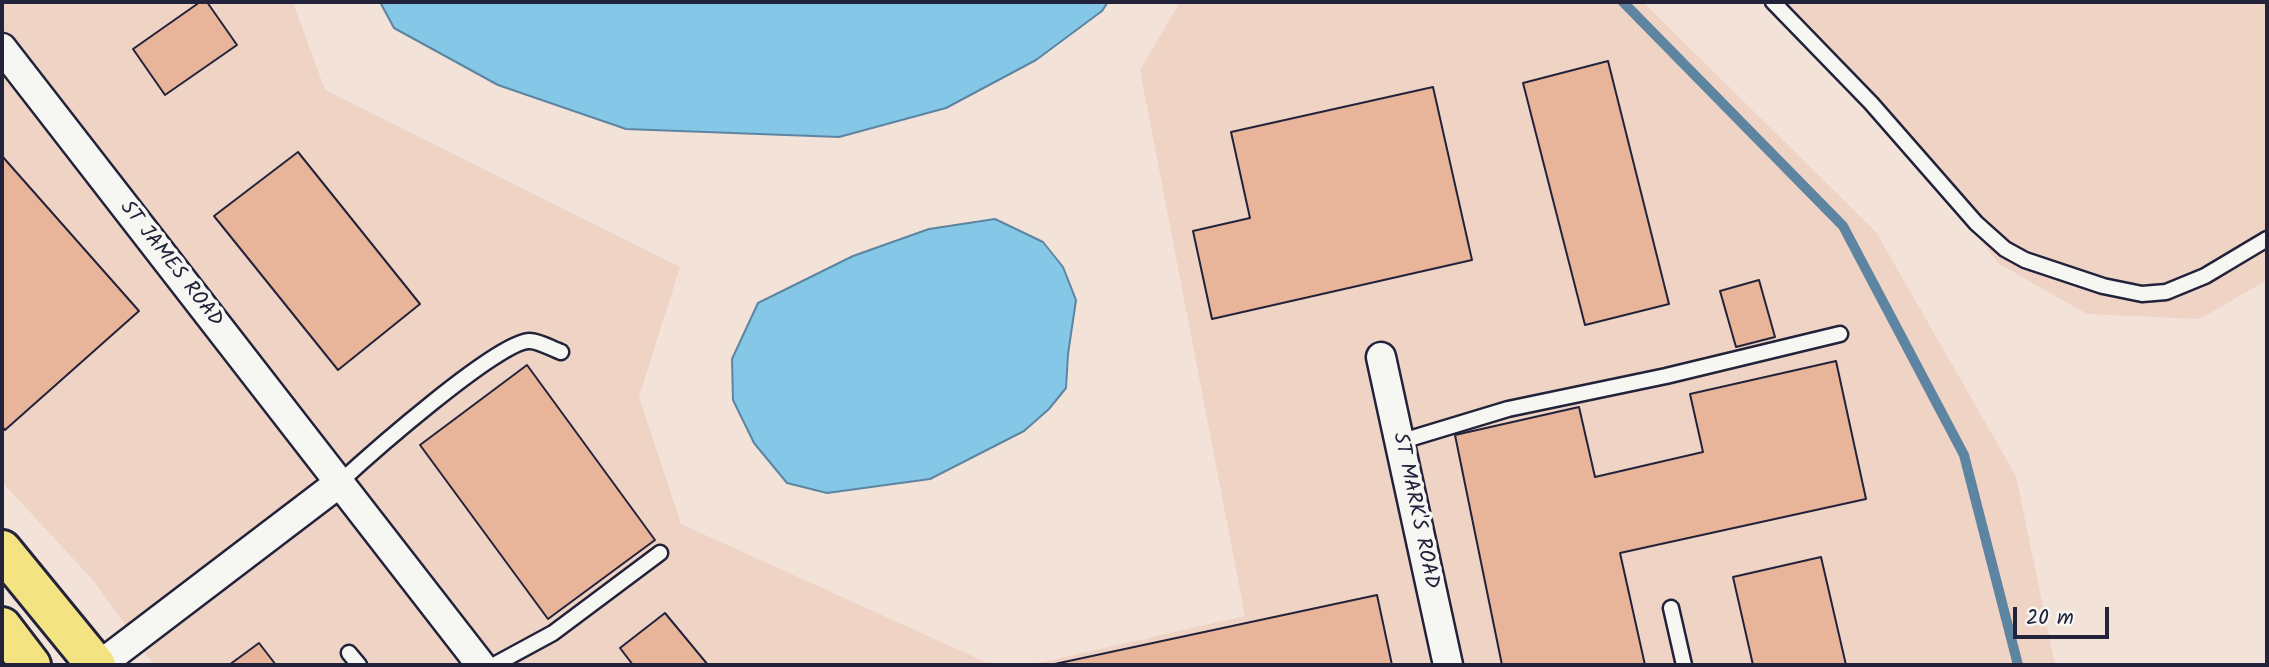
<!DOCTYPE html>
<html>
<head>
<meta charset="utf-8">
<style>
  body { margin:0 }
  #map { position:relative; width:2269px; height:667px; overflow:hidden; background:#f2e2d8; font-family:Kalam,sans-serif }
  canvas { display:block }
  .frame { position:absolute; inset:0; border:4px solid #22223b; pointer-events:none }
  .scale { position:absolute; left:2013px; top:607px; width:96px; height:32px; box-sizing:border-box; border:4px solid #22223b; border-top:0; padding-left:9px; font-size:21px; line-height:24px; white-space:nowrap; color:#22223b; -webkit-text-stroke:5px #f6f6f2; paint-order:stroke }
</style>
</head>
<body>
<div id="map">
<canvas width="2269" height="667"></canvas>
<div class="frame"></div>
<div class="scale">20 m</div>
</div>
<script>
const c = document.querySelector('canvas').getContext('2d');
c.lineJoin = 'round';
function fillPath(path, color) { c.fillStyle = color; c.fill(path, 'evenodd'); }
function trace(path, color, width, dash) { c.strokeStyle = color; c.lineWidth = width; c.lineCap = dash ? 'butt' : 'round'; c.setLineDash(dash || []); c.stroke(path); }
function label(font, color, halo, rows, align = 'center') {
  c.font = font + ' Kalam,sans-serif'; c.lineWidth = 7; c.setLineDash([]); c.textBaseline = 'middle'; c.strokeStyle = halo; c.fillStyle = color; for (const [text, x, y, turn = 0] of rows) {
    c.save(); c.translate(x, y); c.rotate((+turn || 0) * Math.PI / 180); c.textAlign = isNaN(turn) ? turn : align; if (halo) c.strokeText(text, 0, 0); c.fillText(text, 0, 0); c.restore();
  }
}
const built = new Path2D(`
  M2 2H293L325 90 680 267 639 397 681 524 992 665H154L93 580 2 482Z
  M1180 2H1643L1876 232 2016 476 2055 665H1029L1245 616 1140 70Z
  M1762 2H2267V280L2200 319 2087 314 1999 264 1896 131Z`);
const water = new Path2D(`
  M380 2H1108L1102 11 1036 60 946 108 839 137 626 129 498 85 394 28Z
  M995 219 1043 242 1063 267 1076 300 1068 354 1066 388 1049 409 1024 431 930 479 827 493 787 483 754 443 733 400 732 359 758 303 853 256 929 229Z`);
const stream = new Path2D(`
  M1623 2 1843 226 1964 455 2018 665`);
const building = new Path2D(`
  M200 2H207L237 45 165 95 133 49Z
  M1608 61 1669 304 1585 325 1523 83Z
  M1433 87 1472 260 1212 319 1193 231 1250 218 1231 132Z
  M298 152 420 304 338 370 214 216Z
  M2 156 139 311 5 430 2 426Z
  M1759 280 1775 337 1736 347 1720 291Z
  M1836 361 1866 499 1620 553 1645 665H1502L1455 435 1579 407 1595 477 1703 452 1690 394Z
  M527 365 655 540 548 619 420 445Z
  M1821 557 1846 665H1753L1733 577Z
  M1377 595 1392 665H1050Z
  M665 613 708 665H633L620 648Z
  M259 643 276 665H229Z`);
const lane = new Path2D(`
  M1773 2 1871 103 1976 223 2005 249 2025 260 2103 286 2142 294 2166 292 2205 276 2267 239
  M1399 442 1508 409 1666 376 1840 334
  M339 483C366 458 500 339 530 341 539 341 552 349 561 352
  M1671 608 1684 665
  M349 653 359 665
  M494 665 553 633 660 553`);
const street = new Path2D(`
  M2 48 481 665
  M1381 357 1448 665
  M100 665 339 483`);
const highway = new Path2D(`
  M2 550 96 665
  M2 627 31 665`);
const streetNames = [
  ["ST JAMES ROAD",170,265,52],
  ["ST MARK'S ROAD",1414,511,78]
];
fillPath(built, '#efd4c5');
fillPath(water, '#85c7e6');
trace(water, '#5d85a2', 2);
trace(stream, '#5d85a2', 10);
fillPath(building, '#e8b49a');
trace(building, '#22223b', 2);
trace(lane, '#22223b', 19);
trace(street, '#22223b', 33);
trace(highway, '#22223b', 44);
trace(lane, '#f6f6f2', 14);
trace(street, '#f6f6f2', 28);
trace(highway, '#f4e382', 38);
label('21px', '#22223b', '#f6f6f2', streetNames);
</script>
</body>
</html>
